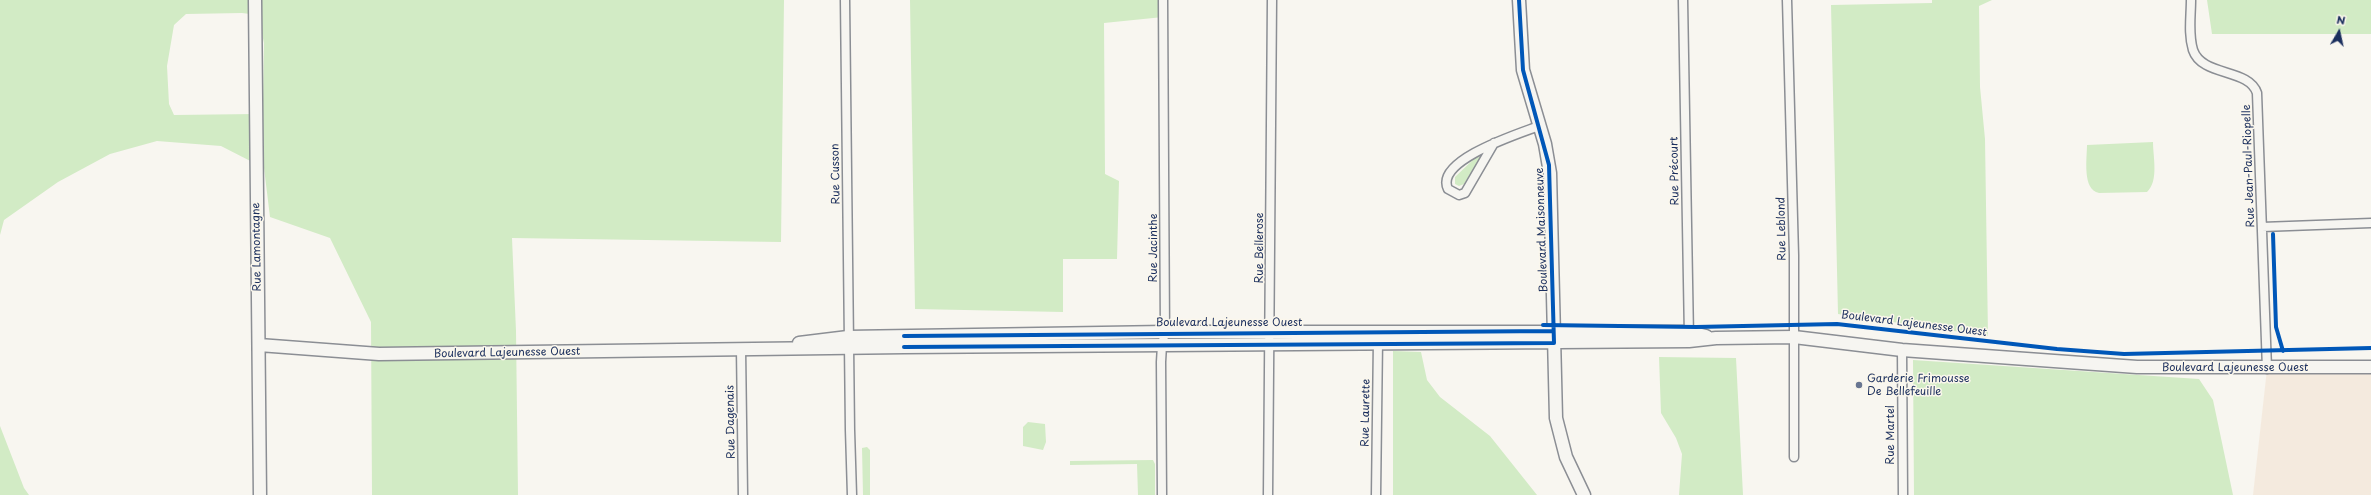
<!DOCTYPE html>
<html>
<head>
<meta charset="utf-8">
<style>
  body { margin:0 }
  #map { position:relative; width:2371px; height:495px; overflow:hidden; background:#f8f6f0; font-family:"Playpen Sans",sans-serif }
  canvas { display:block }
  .north { position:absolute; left:2319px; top:12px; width:40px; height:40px; -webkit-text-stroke:3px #fbf7ec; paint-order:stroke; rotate:9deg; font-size:11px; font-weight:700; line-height:16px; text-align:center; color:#1b2f5e }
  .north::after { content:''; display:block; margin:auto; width:14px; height:18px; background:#1b2f5e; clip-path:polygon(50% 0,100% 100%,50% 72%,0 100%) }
</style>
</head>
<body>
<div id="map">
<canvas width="2371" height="495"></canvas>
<div class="north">N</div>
</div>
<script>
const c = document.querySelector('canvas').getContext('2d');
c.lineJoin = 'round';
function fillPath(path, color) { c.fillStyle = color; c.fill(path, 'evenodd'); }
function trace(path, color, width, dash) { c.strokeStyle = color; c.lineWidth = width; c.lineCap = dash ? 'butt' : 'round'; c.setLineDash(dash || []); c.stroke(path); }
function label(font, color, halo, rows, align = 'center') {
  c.font = font + ' "Playpen Sans",sans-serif'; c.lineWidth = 3; c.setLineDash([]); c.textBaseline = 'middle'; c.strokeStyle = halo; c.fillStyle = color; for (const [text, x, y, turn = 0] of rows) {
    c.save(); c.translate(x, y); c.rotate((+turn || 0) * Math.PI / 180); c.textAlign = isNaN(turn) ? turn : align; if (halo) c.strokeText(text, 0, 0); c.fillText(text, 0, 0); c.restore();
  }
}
const built = new Path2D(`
  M2371 368V495H2253L2267 369Z`);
const green = new Path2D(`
  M0 0H784L781 242 512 238 516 331 518 495H372L371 322 330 238 270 217 264 168 221 146 157 141 110 154 58 182 4 220 0 235ZM242 13 258 15 264 43 263 100 255 114 174 115 169 104 167 66 174 25 186 14Z
  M910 0H1162L1163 17 1104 23 1105 174 1119 181 1117 259H1063V312L915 309Z
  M1932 0H2008H1992L1979 6 1980 87 1985 139 1988 336 1838 314 1831 5 1932 3Z
  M2207 0H2371V34H2212Z
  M2153 142C2153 157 2159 181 2147 192L2099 193C2082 190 2087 158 2087 145Z
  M1477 156 1480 157 1479 160 1464 184 1459 186 1455 184V177Z
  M1393 351 1421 352 1427 380 1440 397 1490 436 1537 495H1393Z
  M1659 357 1736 358 1743 495H1679L1682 454 1676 438 1661 413Z
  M1913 360 2199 379 2213 400 2233 495H1914Z
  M1028 422 1045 424 1046 442 1043 450 1023 446V427Z
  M0 426 24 488 29 495H0Z
  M867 447 870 450V495H863L862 448Z
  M1153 460 1155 464V495H1138L1137 464 1070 465V461Z`);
const street = new Path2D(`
  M845 0 850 430 852 495
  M1683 0 1689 337
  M1787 0 1794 255V457
  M2191 0C2191 16 2188 34 2193 50 2202 77 2249 68 2257 93L2267 369
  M1494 143 1465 193 1459 195 1448 189C1434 160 1521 133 1539 126
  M2262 227 2371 223
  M741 349 743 495
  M1902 350 1903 495
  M1162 495 1161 362 1162 345 1165 332 1163 0
  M1268 495 1272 0
  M1376 495 1378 340`);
const secondary = new Path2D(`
  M255 0 260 495
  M1519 0 1523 70 1545 144 1550 173 1556 418 1566 457 1584 495
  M799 343 848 337 1165 332H1689L1706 336
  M259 345 379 354 904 347 1689 341 1716 338 1794 337 1902 350 2137 367H2371`);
const cycleway = new Path2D(`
  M2273 234 2276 327 2283 351
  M1543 325 1696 327 1837 324 2057 349 2124 354 2371 348
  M904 336 1552 331
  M904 347 1554 343 1549 165 1523 70 1519 0`);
const markers = [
  [1859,385,4,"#687591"]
];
const streetNames = [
  ["Rue Jean-Paul-Riopelle",2249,166,-92],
  ["Rue Précourt",1675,171,-91],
  ["Rue Cusson",836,174,-91],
  ["Rue Leblond",1782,229,-91],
  ["Boulevard Maisonneuve",1542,230,-92],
  ["Rue Lamontagne",257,247,-91],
  ["Rue Jacinthe",1154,248,-90],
  ["Rue Bellerose",1260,248,-90],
  ["Boulevard Lajeunesse Ouest",1229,323],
  ["Boulevard Lajeunesse Ouest",1914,324,7],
  ["Boulevard Lajeunesse Ouest",507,353,-1],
  ["Boulevard Lajeunesse Ouest",2235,368],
  ["Rue Laurette",1366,413,-89],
  ["Rue Dagenais",731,422,-91],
  ["Rue Martel",1891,435,-90]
];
const poiNames = [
  ["Garderie Frimousse",1867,379],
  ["De Bellefeuille",1867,392]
];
fillPath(built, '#f4eade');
fillPath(green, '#d2ebc5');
trace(street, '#8b8e94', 11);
trace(secondary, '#8b8e94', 15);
trace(street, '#f6f5f1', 8);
trace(secondary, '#f6f5f1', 12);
trace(cycleway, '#0057b8', 4);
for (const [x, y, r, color] of markers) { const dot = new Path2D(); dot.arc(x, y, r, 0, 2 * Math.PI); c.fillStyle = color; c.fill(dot); trace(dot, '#fbf7ec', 1.5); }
label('11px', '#1b2f5e', '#fbf7ec', streetNames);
label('11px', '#1b2f5e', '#fbf7ec', poiNames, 'left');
</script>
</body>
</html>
